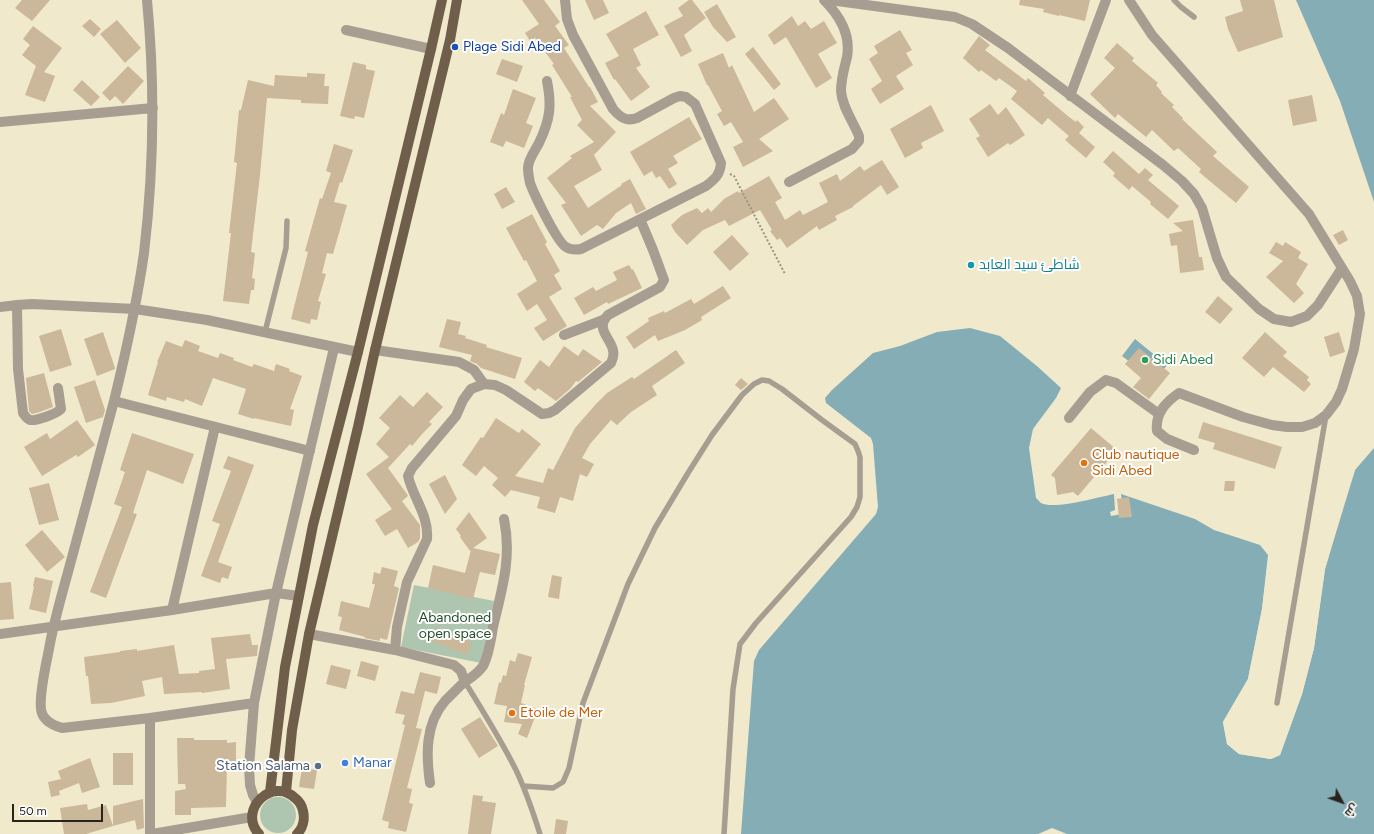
<!DOCTYPE html>
<html>
<head>
<meta charset="utf-8">
<style>
  body { margin:0 }
  #map { position:relative; width:1374px; height:834px; overflow:hidden; background:#f1e9cb; font-family:Figtree,Cairo,sans-serif }
  canvas { display:block }
  .north { position:absolute; left:1322px; top:782px; width:40px; height:40px; -webkit-text-stroke:3px #fff; paint-order:stroke; rotate:131deg; font-size:11px; font-weight:700; line-height:16px; text-align:center; color:#272419 }
  .north::after { content:''; display:block; margin:auto; width:14px; height:18px; background:#272419; clip-path:polygon(50% 0,100% 100%,50% 72%,0 100%) }
  .scale { position:absolute; left:12px; top:804px; width:91px; height:18px; box-sizing:border-box; border:2px solid #272419; border-top:0; padding-left:5px; font-size:12px; line-height:14px; white-space:nowrap; color:#272419; -webkit-text-stroke:3px #fff; paint-order:stroke }
</style>
</head>
<body>
<div id="map">
<canvas width="1374" height="834"></canvas>
<div class="north">ش</div>
<div class="scale">50 m</div>
</div>
<script>
const c = document.querySelector('canvas').getContext('2d');
c.lineJoin = 'round';
function fillPath(path, color) { c.fillStyle = color; c.fill(path, 'evenodd'); }
function trace(path, color, width, dash) { c.strokeStyle = color; c.lineWidth = width; c.lineCap = dash ? 'butt' : 'round'; c.setLineDash(dash || []); c.stroke(path); }
function label(font, color, halo, rows, align = 'center') {
  c.font = font + ' Figtree,Cairo,sans-serif'; c.lineWidth = 4; c.setLineDash([]); c.textBaseline = 'middle'; c.strokeStyle = halo; c.fillStyle = color; for (const [text, x, y, turn = 0] of rows) {
    c.save(); c.translate(x, y); c.rotate((+turn || 0) * Math.PI / 180); c.textAlign = isNaN(turn) ? turn : align; if (halo) c.strokeText(text, 0, 0); c.fillText(text, 0, 0); c.restore();
  }
}
const green = new Path2D(`
  M414 585 494 601 481 663 401 647Z
  M260 815a18 18 0 1 1 36 0a18 18 0 1 1-36 0Z`);
const water = new Path2D(`
  M1296 0H1374V202L1340 101Z
  M970 328 1000 336 1038 367 1061 388 1056 398 1033 429 1029 448 1036 498C1037 499 1040 502 1041 503 1054 510 1099 497 1114 494H1121L1195 519 1214 530 1260 545 1268 555 1262 609 1248 679 1223 722 1227 744 1239 754 1271 759 1280 755 1302 694 1314 648 1325 569 1343 506 1355 470 1374 448V834H1067L1052 828 1038 834H741L754 661 759 650 876 514 878 507 873 444 871 438 826 403 825 398 832 390 873 353 900 346 937 332Z
  M1135 339 1167 365 1155 381 1122 356Z`);
const pier = new Path2D(`
  M1354 468 1355 470 1325 569 1314 648 1302 694 1280 755 1271 759 1239 754 1227 744 1223 722 1248 679 1262 609 1269 552 1270 555 1264 609 1250 680 1225 722 1229 743 1240 752 1271 757 1278 754 1300 693 1312 648 1323 569 1341 506Z
  M1114 494H1121L1123 509 1127 513 1111 516 1110 512 1115 510Z`);
const building = new Path2D(`
  M22 0H50L32 21 15 8Z
  M522 0H544L560 22 555 26 569 45 564 48 589 87H590L598 102 590 106 616 132 594 155 602 170 574 186 588 208 622 185 621 184 630 179 646 209 636 214 631 203 616 213 603 229 597 225 581 236 561 205 566 203 547 178 572 158 570 156 594 142 577 125 582 120 570 97H572L552 65 554 64 535 38 530 41 525 33 539 24Z
  M585 0H603L609 13 594 20Z
  M689 0H692L706 18 684 35 692 51 681 57 664 26 683 16 678 8Z
  M1020 0H1090L1085 21 1059 15V16L1043 12 1044 9 1019 5Z
  M1240 0H1274L1283 37 1238 52 1228 29 1225 17 1243 11Z
  M717 4 736 37 727 42 713 27 704 12Z
  M646 11 659 35 633 49 641 65 636 68 650 87 631 101 615 79 614 80 605 63 619 56 606 34Z
  M792 16 798 26 805 21 811 29 824 21 837 43 818 54 832 78 816 88 786 37 774 45 768 35Z
  M90 19 101 29 94 37 82 26Z
  M117 20 141 48 125 63 100 34Z
  M33 26 62 48 44 72 55 76 45 102 25 95 36 66 22 55 30 45 23 39Z
  M900 30 912 50 906 53 913 65 896 76 904 89 880 104 871 89 882 81 869 59 878 53 874 46Z
  M979 36 990 45 985 50 1026 81 1028 78 1045 93 1043 95 1069 117 1076 122 1077 120 1084 127 1079 133 1095 147 1086 158 1065 140 1069 136 1048 118 1042 125 1011 99 1017 91 999 78 996 81 981 70 979 72 963 58Z
  M1117 43 1134 58 1132 61 1158 83 1156 85 1162 92 1161 93 1174 105 1172 107 1183 118 1182 119 1217 152 1213 156 1249 187 1236 203 1199 172 1201 169 1178 148 1174 151 1152 130 1146 137 1118 114 1115 118 1090 94 1115 68 1104 58Z
  M753 47 781 84 774 90 745 54Z
  M723 53 729 68 732 65 754 112 774 98 789 119 759 139 773 151 743 167 733 147 743 142 731 122 724 126 717 114 722 111 708 85H707L698 64Z
  M502 59 523 66 517 82 496 74Z
  M353 62 366 65V69L375 71 364 118 355 116 354 119 340 116Z
  M128 66 144 81 123 104 115 96 110 101 102 93Z
  M307 73 325 74 324 86H329L328 104 301 103V100L267 98 260 175 251 252 255 253 252 278 255 279 254 290H251L249 304 223 301 231 233H229L237 163 234 162 239 110H241L248 80 274 86 275 75 307 77Z
  M82 80 100 97 91 106 73 90Z
  M513 89 536 98 526 123 533 126 524 148 506 141 503 147 490 142 501 113 504 115Z
  M1312 95 1317 121 1293 126 1288 100Z
  M990 104 998 115 1006 107 1025 135 1010 145 1008 143 988 157 976 138 980 136 969 119Z
  M931 105 944 131 921 143 923 148 905 158 890 129Z
  M689 117 702 139 673 156 678 163 668 169 677 184 669 189 660 176 656 178 652 171 644 176 630 152Z
  M334 144 353 150 342 183 340 182 334 202 347 205 333 254 327 253 322 273 326 274 318 301 321 302 317 320 311 319 310 324 291 319 308 252 305 251 320 198 322 199 331 173 326 171Z
  M1113 151 1139 174 1145 168 1153 175 1148 180 1179 206 1168 219 1150 204 1151 202 1132 186 1129 190 1113 176 1115 173 1103 162Z
  M882 160 899 187 887 195 881 185 853 206V207L835 216 837 220 819 230 817 226 787 248 780 238 777 240 770 231 772 230 760 210 729 226 725 220 703 230 687 245 675 232 671 225 682 215 697 208 702 213 708 208 711 212 724 199 738 191 739 193 769 176 782 198 775 202 785 220 800 210 803 215 828 202 819 183 837 174 840 181 860 166 864 171Z
  M506 187 515 202 502 209 494 194Z
  M532 214 547 242 545 244 560 271 554 275 562 289 549 297 567 326 543 341 534 328 547 320 537 304 527 311 517 294 537 281 526 260 524 261 506 228Z
  M1193 220 1199 257H1202L1204 270 1180 273 1177 245 1171 246 1169 234 1183 231 1173 223Z
  M1343 230 1348 240 1339 245 1333 235Z
  M732 235 749 254 730 271 713 252Z
  M1276 242 1283 246 1285 242 1301 252 1298 258 1308 264 1296 284 1304 293 1294 303 1266 277 1283 261 1269 253Z
  M629 265 632 270 633 269 642 288 608 304 607 302 584 315 574 298 593 287 596 291 617 280 613 272Z
  M723 286 731 298 701 317 702 320 685 330 658 341 655 335 634 349 626 337 649 321 648 318 664 311 665 313 691 299 694 304Z
  M1218 296 1233 309 1220 324 1205 312Z
  M447 319 461 322 458 334 466 336 465 338 487 345 486 347 522 358 515 379 481 368 477 364 470 361 472 355 439 347Z
  M61 329 72 365 50 372 39 336Z
  M103 332 115 368V369L97 376 84 339Z
  M1265 332 1287 352 1283 356 1309 377 1307 380 1311 384 1304 392 1273 367 1264 377 1242 358Z
  M1339 332 1345 352 1330 357 1324 337Z
  M185 340 200 346 198 351 218 358 220 353 234 358 233 360 252 367 254 364 274 371 276 364 290 369 289 371 302 376 290 409 294 410 291 426 254 418V419L238 414 246 389 213 378 202 406 185 399 184 402 167 397 166 401 148 395 158 362H157L166 341 182 347Z
  M564 346 578 356 583 349 602 362 578 382 576 381 571 388 556 401 538 388 535 391 524 382 540 360 549 367Z
  M1139 348 1170 373 1149 399 1133 387 1141 378 1125 364Z
  M676 350 685 363 652 386 657 395 631 412 617 425 611 420 590 444 582 458 594 464 587 477 580 474 573 501 560 497 555 513 537 508 540 497 511 490 505 497 492 485 498 478 484 466 476 476 462 465 481 437 483 438 496 418 519 433 522 429 541 444 515 476 543 483 548 468 553 470 575 428 596 404 607 393 632 377 634 379Z
  M44 373 53 407 40 412 32 414 29 411 26 378Z
  M741 378 748 384 741 390 735 385Z
  M95 380 105 410 103 417 86 423 74 387Z
  M427 392 443 407 429 422 432 424 423 433 412 446 410 444 388 468 407 494 408 496 402 501 420 525V538L418 542 408 548 397 529 385 536 375 520 392 509 366 474 389 457 376 444 390 428 379 418 400 395 413 407Z
  M77 420 95 445 78 457 76 455 42 476 24 447 47 433 50 439Z
  M1203 422 1282 447 1275 469 1213 449 1215 443 1198 438Z
  M1091 428 1117 450 1078 496 1073 492 1057 495 1055 478 1051 475Z
  M132 433 194 454 183 484 147 470 133 513 137 514 106 598 90 592 122 507 114 504 125 472 120 470Z
  M228 456 254 465 218 562 232 567 228 579 222 577 220 583 201 576 220 524 212 521 231 471 223 468Z
  M445 475 457 499 445 514 429 484Z
  M1225 481H1235L1234 491H1224Z
  M49 483 59 520 39 525 29 488Z
  M1129 497 1132 517 1119 518 1117 499Z
  M469 512 487 538 473 548 500 554 495 575 480 572 473 599 428 588 433 565 465 573 471 550 470 551 460 537 461 536 456 529Z
  M42 530 65 557 47 572 25 545Z
  M382 567 398 571 394 586 399 588 387 640 380 638V641L364 638 365 637 339 630 342 617 338 616 341 601 369 608 375 584H372L374 572 380 574Z
  M552 575 562 577 559 599 548 597Z
  M35 577 53 581 46 613 29 609 34 587 33 586Z
  M11 582 14 619 0 620V583Z
  M436 628 472 642 467 655 431 641Z
  M250 634 252 645H258L257 656 226 659 230 689 202 693V692L164 694 162 677 142 681 145 696 111 703 91 704 88 676H86L84 657 120 652V651L137 649V651L174 645 179 674 199 673V671L215 669 211 638Z
  M518 653 532 657 524 685H525L521 703 538 709 527 738 518 734 522 724 504 722 507 706 494 704 499 682 501 683 503 675 506 676 510 660 515 662Z
  M361 661 379 666 375 681 357 676Z
  M331 665 351 670 346 689 326 684Z
  M420 672 441 677 437 694 425 691 416 728 422 729 407 788 412 789 409 803 413 804 406 832 388 828 389 822 382 820 405 725 402 724 405 715 395 713 401 691 414 694Z
  M480 717 498 746 479 758 461 729Z
  M177 738H194V740H227V743L236 742V765H227L226 807 191 808V815H175V791L186 789 185 784H178Z
  M113 753H133V785H113Z
  M90 758 100 787 82 793 79 783 59 791 60 795 51 797 48 782 61 779 58 771Z
  M302 768 317 770 314 789 299 787Z
  M473 795 483 796 482 801 496 803 491 834H468Z
  M143 799 144 828 137 830 135 820 113 826V806Z
  M87 804 88 810 106 805 113 826 86 834H64L60 808Z
  M556 819 568 821 566 834H554Z`);
const path = new Path2D(`
  M730 174 734 176 785 274`);
const lane = new Path2D(`
  M1174 0 1181 7 1194 17
  M265 332 286 248 287 221
  M465 682C483 711 501 740 516 770 526 791 533 812 540 834
  M1277 703 1326 415
  M523 786 553 788 563 782 569 768 583 703 628 584 655 528 688 473 712 435 742 395 754 384 762 380 769 381 782 389 822 420 855 444 858 451 860 457V497L857 507 851 517 756 623 740 644 733 689 724 834`);
const street = new Path2D(`
  M147 0C155 84 154 169 144 253 137 302 126 352 114 401 100 454 85 508 71 561 63 591 54 620 49 649 46 665 39 694 41 709 42 720 52 725 62 728L150 718V834
  M830 0 955 17 972 24 1008 48 1163 165 1182 181 1194 194 1202 208 1217 258 1226 277 1259 309 1274 319 1291 322 1307 316 1318 305 1342 268
  M1129 0 1152 35 1309 214 1350 281 1357 296 1360 314 1354 349 1342 389 1336 402 1326 415 1315 423 1302 427H1287L1272 425 1243 417 1179 393C1166 402 1155 413 1157 431L1167 439 1194 450
  M346 30 431 49
  M547 81C552 106 550 120 539 143 535 151 528 159 528 168 528 173 529 178 530 183 534 194 557 242 566 247 571 250 576 250 581 249L706 186C715 179 720 175 721 163L695 104 686 97 680 96 674 98 637 118C626 122 620 117 613 109L573 35 567 19 565 0
  M1070 96 1106 0
  M0 122 153 108
  M789 182 852 149 859 141V136C853 121 842 107 841 91 841 79 844 69 847 57 851 35 839 15 824 0
  M17 305 18 369 23 413C25 416 27 419 30 420 37 421 56 414 61 409L58 388
  M0 307 17 305 32 304 135 309 207 320 358 352
  M564 335 603 320
  M375 350 459 362 474 370 484 384
  M114 401 310 451
  M1069 418 1090 392 1106 380 1116 383 1159 414
  M172 610 215 427
  M0 634 172 610 276 593 299 596
  M309 634 395 650 454 665 461 671 465 682
  M395 650 397 627 407 582 427 539C429 515 413 498 408 476L412 468 456 416 463 400 471 389 484 384 495 385 506 390 542 414 549 413 555 410 611 363C622 342 591 333 608 315L660 287 664 280 653 250 640 219
  M150 718 254 703
  M430 783C426 755 425 724 445 701 450 696 455 691 460 686 468 679 477 675 483 666 489 655 491 639 493 627 502 589 512 558 504 519
  M257 802 253 795 250 785 249 767 254 703 276 593 334 348
  M152 834 252 817`);
const primary = new Path2D(`
  M270 792 285 667 313 525 358 352 431 49 442 0
  M286 792 292 730 309 634 358 427 375 350 450 40 457 0
  M259 834C237 810 273 776 295 798 299 801 302 805 303 811 305 819 303 828 297 834`);
const markers = [
  [455,47,4,"#1a4fb4"],
  [971,265,4,"#0f9aa8"],
  [1145,360,4,"#2e9e5b"],
  [1084,463,4,"#e8710a"],
  [512,713,4,"#e8710a"],
  [345,763,4,"#3f7fe0"],
  [318,766,4,"#5c6f8a"]
];
const transitNames = [
  ["Plage Sidi Abed",463,47]
];
const cultureNames = [
  ["شاطئ سيد العابد",979,265]
];
const leisureNames = [
  ["Sidi Abed",1153,360]
];
const foodNames = [
  ["Club nautique",1092,455],
  ["Sidi Abed",1092,471],
  ["Etoile de Mer",520,713]
];
const parkNames = [
  ["Abandoned",455,618],
  ["open space",455,634]
];
const shopNames = [
  ["Manar",353,763]
];
const serviceNames = [
  ["Station Salama",310,766]
];
fillPath(green, '#aec5b0');
fillPath(water, '#85adb6');
fillPath(pier, '#f1e9cb');
fillPath(building, '#cbb79a');
trace(path, '#9b957f', 2, [2, 2]);
trace(lane, '#a79d91', 5.5);
trace(street, '#a79d91', 10);
trace(primary, '#6f5e4a', 10);
for (const [x, y, r, color] of markers) { const dot = new Path2D(); dot.arc(x, y, r, 0, 2 * Math.PI); c.fillStyle = color; c.fill(dot); trace(dot, '#fff', 1.5); }
label('14px', '#164399', '#fff', transitNames, 'left');
label('14px', '#0d838f', '#fff', cultureNames, 'left');
label('14px', '#27864d', '#fff', leisureNames, 'left');
label('14px', '#c56008', '#fff', foodNames, 'left');
label('14px', '#244e2b', '#fff', parkNames);
label('14px', '#366cbe', '#fff', shopNames, 'left');
label('14px', '#4e5e75', '#fff', serviceNames, 'right');
</script>
</body>
</html>
